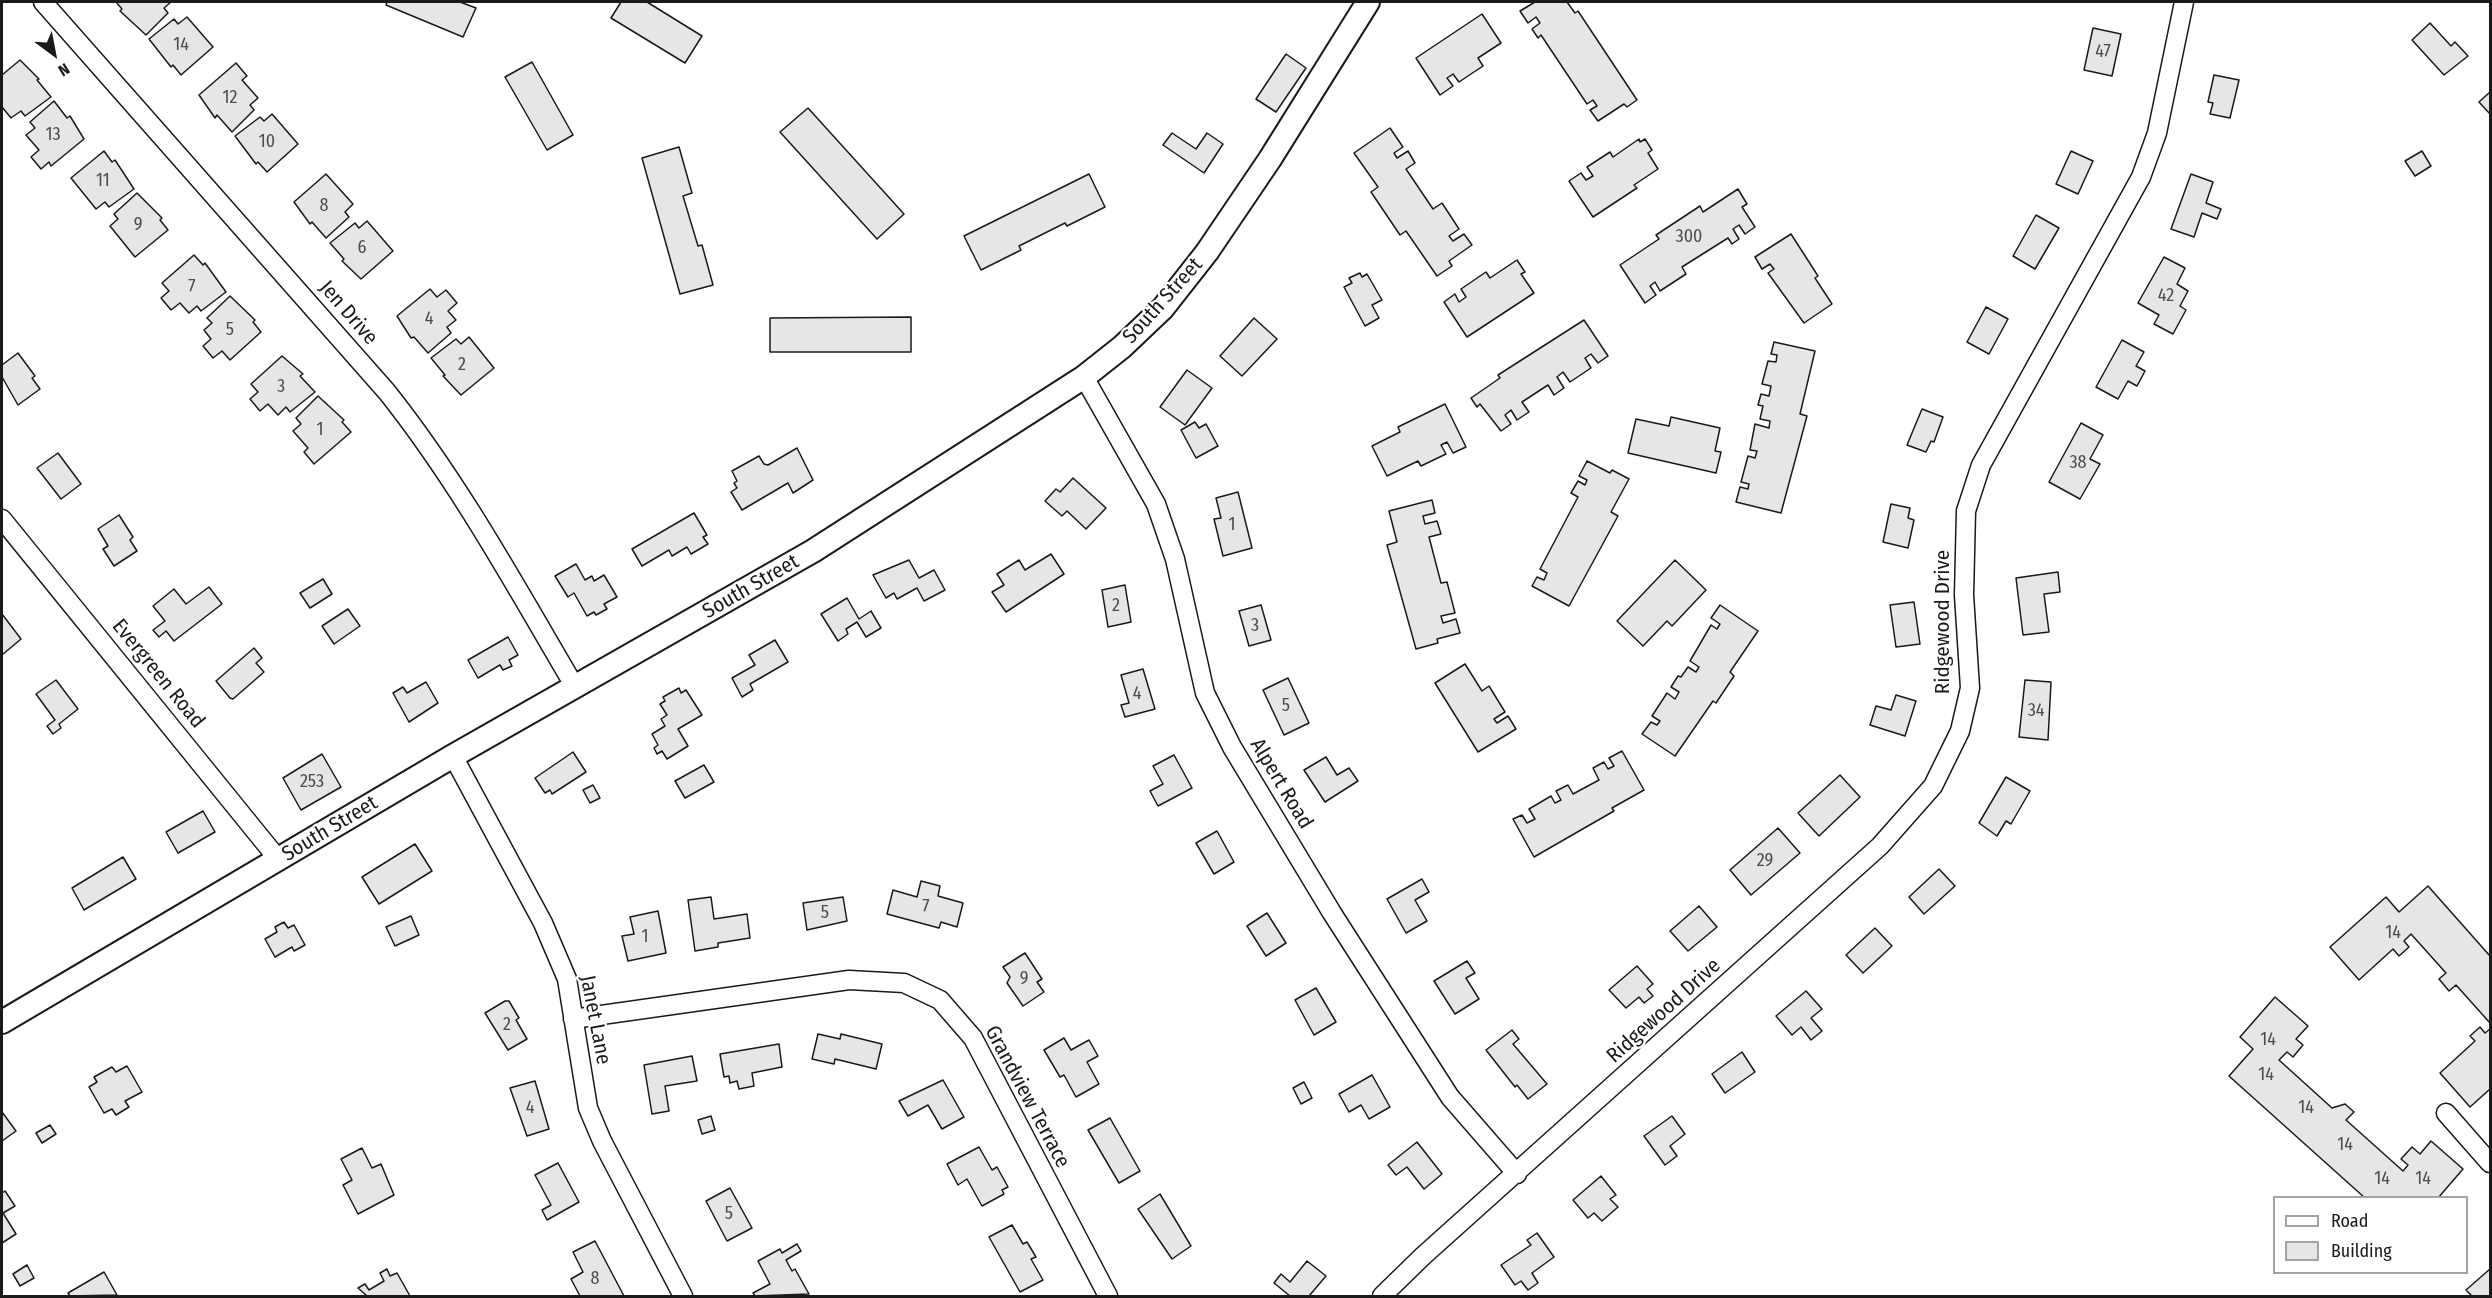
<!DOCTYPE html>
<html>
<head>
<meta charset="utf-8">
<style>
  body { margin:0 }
  #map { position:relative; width:2492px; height:1298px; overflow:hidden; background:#fff; font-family:"Fira Sans Condensed",sans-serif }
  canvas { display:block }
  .frame { position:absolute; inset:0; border:3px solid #1a1a1a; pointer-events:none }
  .legend { position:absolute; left:2273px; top:1196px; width:195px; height:78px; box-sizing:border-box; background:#fff; border:2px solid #a3a3a3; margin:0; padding:8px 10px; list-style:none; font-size:18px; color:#1a1a1a }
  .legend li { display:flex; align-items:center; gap:12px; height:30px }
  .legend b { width:30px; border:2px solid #a3a3a3 }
  .north { position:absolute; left:24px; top:24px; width:60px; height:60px; -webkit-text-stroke:4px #fff; paint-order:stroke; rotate:148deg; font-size:16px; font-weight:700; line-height:24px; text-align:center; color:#1a1a1a }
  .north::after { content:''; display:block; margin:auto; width:21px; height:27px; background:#1a1a1a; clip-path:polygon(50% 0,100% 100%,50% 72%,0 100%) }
</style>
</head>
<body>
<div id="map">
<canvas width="2492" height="1298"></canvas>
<div class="frame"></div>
<ul class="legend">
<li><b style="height:8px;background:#fff"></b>Road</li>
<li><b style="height:16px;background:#e6e6e6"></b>Building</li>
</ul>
<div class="north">N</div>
</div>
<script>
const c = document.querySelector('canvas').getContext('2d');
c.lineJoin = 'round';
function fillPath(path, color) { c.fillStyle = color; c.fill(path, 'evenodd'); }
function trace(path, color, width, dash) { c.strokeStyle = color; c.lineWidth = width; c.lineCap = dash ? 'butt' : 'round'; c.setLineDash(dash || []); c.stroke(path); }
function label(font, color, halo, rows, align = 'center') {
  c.font = font + ' "Fira Sans Condensed",sans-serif'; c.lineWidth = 4.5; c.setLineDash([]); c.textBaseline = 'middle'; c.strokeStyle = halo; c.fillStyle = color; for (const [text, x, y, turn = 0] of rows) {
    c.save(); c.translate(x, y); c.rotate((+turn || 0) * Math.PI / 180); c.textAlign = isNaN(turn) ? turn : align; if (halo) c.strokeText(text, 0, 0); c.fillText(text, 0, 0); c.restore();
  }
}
const building = new Path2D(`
  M116 2H171L164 8 168 13 146 35 120 11 122 9Z
  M387 2H460L476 8 463 37 386 5Z
  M621 2H647L702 36 685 63 611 18Z
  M1535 2H1567L1575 13 1578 11 1637 100 1627 107 1624 104 1598 121 1590 110 1597 106 1593 100 1587 104 1541 35 1538 38 1532 29 1540 23 1536 17 1528 23 1520 11Z
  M1482 14 1501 43 1478 58 1483 66 1459 82 1453 74 1447 78 1453 86 1440 95 1416 58Z
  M187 17 213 47 181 75 173 65 171 67 149 39 174 19 178 24Z
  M2430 23 2451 46 2455 42 2468 56 2444 75 2412 40Z
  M2093 28 2121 34 2112 76 2084 70Z
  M1286 54 1306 68 1276 112 1256 99Z
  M20 60 39 79 37 80 51 97 25 116 21 111 11 118 2 107V75Z
  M532 62 573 135 547 150 505 77Z
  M236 63 247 76 242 80 258 98 250 105 254 110 232 132 217 115 215 118 199 95Z
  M2214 75 2239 80 2230 118 2210 114 2213 103 2208 102Z
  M2490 92V114L2479 102Z
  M54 101 67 118 70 116 84 139 51 166 49 162 41 169 31 157 39 150 26 135 35 128 30 122Z
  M808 108 904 214 877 239 780 132Z
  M272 114 298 144 267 172 258 162 256 164 235 136 260 117 264 121Z
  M1390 128 1403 147 1394 153 1397 158 1408 151 1415 163 1406 169 1433 209 1442 203 1459 229 1449 236 1453 241 1464 234 1472 245 1449 261 1452 266 1437 276 1406 231 1400 235 1371 192 1378 187 1354 153Z
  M1172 133 1196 149 1207 133 1223 144 1204 173 1163 145Z
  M1639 139 1640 142 1645 139 1652 150 1648 153 1658 169 1634 185 1637 188 1593 217 1569 181 1581 173 1586 180 1593 176 1587 167 1610 152 1613 157Z
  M679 147 692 193 683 196 698 246 702 245 713 285 680 294 642 158Z
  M104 151 112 162 115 160 134 189 109 207 105 202 96 209 71 178Z
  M2071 151 2093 161 2078 194 2056 184Z
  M2422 151 2431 166 2415 176 2405 161Z
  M326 174 353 204 345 212 349 217 326 238 312 222 310 224 294 202Z
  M1089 174 1105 207 1067 226 1065 223 1019 246 1021 250 981 270 964 236Z
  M2191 174 2213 182 2206 203 2221 209 2217 219 2202 213 2194 237 2171 229Z
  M1738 189 1747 204 1742 207 1755 227 1745 234 1739 225 1733 229 1739 239 1732 244 1728 238 1682 267 1686 274 1660 291 1655 282 1650 286 1656 295 1645 303 1620 265 1659 239 1656 235 1700 206 1703 212Z
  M137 193 162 218 160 220 168 230 135 257 110 226 118 219 114 214Z
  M2036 215 2059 228 2035 269 2013 256Z
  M367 221 393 251 361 279 342 261 344 259 330 243 355 223 359 228Z
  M1791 234 1818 276 1815 278 1832 304 1804 323 1768 273 1774 269 1770 264 1762 269 1755 257Z
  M194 255 203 265 205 263 226 292 201 311 197 306 189 313 180 303 171 310 161 298 169 291 162 283Z
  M2164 257 2185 268 2177 284 2188 291 2180 306 2186 310 2173 334 2154 324 2159 315 2138 303Z
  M1517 260 1525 272 1521 274 1534 293 1467 337 1444 302 1455 294 1459 302 1466 297 1461 289 1486 272 1490 278Z
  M1360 273 1362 277 1367 274 1382 300 1372 305 1379 318 1365 326 1344 287 1352 283 1349 278Z
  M430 289 437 297 446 290 457 303 448 311 456 320 447 327 451 333 428 353 414 337 411 338 397 316Z
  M230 296 255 320 253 322 261 332 230 360 222 351 213 358 203 346 211 339 204 330 212 323 207 318Z
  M1986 307 2008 319 1989 354 1967 342Z
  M911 317V352H770V318Z
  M1254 318 1277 339 1242 376 1220 356Z
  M1584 320 1608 356 1598 363 1591 354 1585 358 1591 368 1570 382 1563 372 1557 377 1564 388 1554 395 1548 385 1522 402 1529 412 1517 420 1511 410 1505 415 1511 424 1501 431 1480 404 1477 407 1471 398 1500 378 1498 375Z
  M469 337 494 368 461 395 443 376 445 375 431 358 456 339 461 344Z
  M2122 340 2144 352 2136 366 2145 371 2137 386 2128 381 2118 399 2096 387Z
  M1774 342 1815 351 1800 414 1807 416 1781 513 1736 502 1740 487 1748 489 1749 484 1741 482 1748 456 1755 458 1757 451 1750 450 1755 424 1769 428 1770 421 1760 419 1763 406 1758 405 1761 394 1769 396 1771 386 1762 384 1768 361 1776 362 1777 355 1771 354Z
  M18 353 35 376 32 378 40 389 18 405 2 377V365Z
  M282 356 303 374 300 376 315 392 290 412 286 407 278 415 268 404 260 411 250 399 258 392 251 384Z
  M1187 370 1212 388 1185 425 1160 407Z
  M318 396 344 420 342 422 351 432 314 464 304 452 308 448 293 431 301 424 296 418Z
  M1445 404 1466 447 1453 453 1447 442 1441 445 1446 454 1421 466 1418 461 1387 476 1372 446 1400 432 1398 427Z
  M1922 409 1943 417 1934 442 1931 441 1926 452 1907 445Z
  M1671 417 1720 428 1715 451 1721 452 1716 473 1628 453 1636 419 1669 426Z
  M1195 422 1199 428 1206 424 1218 446 1196 458 1181 430Z
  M2081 423 2103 435 2090 459 2100 464 2080 499 2049 482Z
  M797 448 813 480 793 493 788 483 742 510 731 492 737 488 734 483 737 481 732 471 759 456 764 464 768 465Z
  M58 453 81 484 61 499 37 468Z
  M1587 461 1610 473 1612 470 1629 479 1611 512 1618 516 1569 606 1532 586 1537 577 1544 580 1547 573 1540 569 1578 497 1571 493 1578 481 1585 485 1587 480 1579 476Z
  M1073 478 1106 508 1086 529 1067 511 1062 516 1045 501 1056 489 1060 492Z
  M1238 492 1252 548 1223 556 1214 519 1221 518 1216 498Z
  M1432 500 1435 513 1423 516 1425 524 1437 521 1441 534 1429 537 1441 583 1447 582 1455 613 1441 616 1443 623 1456 619 1460 633 1437 639 1438 643 1416 649 1387 545 1397 542 1389 511Z
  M1891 504 1910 508 1908 518 1914 520 1908 548 1883 542Z
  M694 513 707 535 703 537 708 544 691 554 687 547 672 556 669 550 642 566 632 549Z
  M119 515 133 537 130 540 137 551 114 566 103 549 108 546 98 529Z
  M1051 554 1064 574 1006 612 992 592 1004 585 997 574 1019 560 1025 570Z
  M909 560 919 578 934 570 945 590 924 601 917 588 897 599 894 593 886 598 873 575Z
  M1675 560 1706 590 1672 626 1667 621 1643 646 1617 621Z
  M576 564 585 580 592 576 594 581 604 575 617 597 604 604 607 609 596 615 594 612 587 616 574 593 568 597 555 576Z
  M2058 572 2060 592 2044 594 2049 632 2023 635 2016 578Z
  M323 579 332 594 310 608 300 593Z
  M1125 585 1131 622 1108 627 1102 590Z
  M209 587 222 604 174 641 166 631 159 637 153 630 165 621 153 606 174 589 186 604Z
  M847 598 859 619 871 611 881 628 866 637 857 622 846 629 848 634 838 641 821 614Z
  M1914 602 1920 644 1896 647 1890 605Z
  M1261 605 1271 640 1249 646 1239 611Z
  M1720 605 1758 631 1730 672 1734 676 1716 703 1713 701 1675 756 1642 734 1651 722 1657 725 1660 721 1652 716 1667 693 1675 699 1679 692 1671 687 1678 676 1681 677 1688 667 1696 672 1699 667 1690 661 1711 625 1717 629 1720 624 1711 618Z
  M348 609 360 626 334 644 322 626Z
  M2 614 21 639 2 655Z
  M508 637 518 655 509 660 512 666 503 670 500 665 478 678 468 660Z
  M775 640 788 662 750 684 753 690 742 697 732 678 755 665 749 655Z
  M254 648 262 658 256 663 264 672 233 699 230 698 216 681Z
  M1465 664 1482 691 1489 686 1505 712 1494 719 1497 723 1508 716 1516 729 1478 752 1435 683Z
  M1143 669 1155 709 1125 717 1121 705 1129 703 1121 675Z
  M1288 678 1309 723 1284 735 1263 690Z
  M56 680 78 709 59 724 61 728 53 734 47 726 55 720 36 694Z
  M2025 680 2051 682 2048 740 2019 737Z
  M426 682 438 703 409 722 393 693 403 687 407 693Z
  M679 688 681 693 686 690 702 715 678 729 688 746 667 759 662 751 657 754 654 748 658 745 652 734 665 726 661 719 667 715 660 704 665 701 663 697Z
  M1896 695 1916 701 1905 736 1870 725 1876 706 1891 710Z
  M1622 751 1644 790 1612 808 1614 811 1534 857 1513 819 1522 815 1527 823 1535 819 1529 809 1551 796 1555 803 1561 800 1556 791 1568 785 1573 794 1599 780 1593 768 1604 762 1608 769 1614 766 1609 758Z
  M573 752 586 772 552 794 550 790 545 793 535 778Z
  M322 754 341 787 301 810 283 778Z
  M1174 755 1192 788 1158 806 1150 791 1163 784 1153 766Z
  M1326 757 1337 775 1349 768 1358 781 1325 802 1304 770Z
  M704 765 714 782 685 798 675 781Z
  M1840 775 1860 797 1819 836 1798 813Z
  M2006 777 2030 791 2011 824 2006 821 1997 836 1979 823Z
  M593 785 600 798 590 803 583 790Z
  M203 811 215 832 178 853 166 832Z
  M1778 828 1800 853 1751 895 1730 870Z
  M1217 831 1234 862 1214 874 1196 843Z
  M415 844 432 871 379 904 362 877Z
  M123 857 136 879 84 910 72 888Z
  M1939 869 1955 886 1924 914 1909 897Z
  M1422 879 1429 892 1415 900 1427 921 1406 933 1387 899Z
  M921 881 940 886 938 896 963 903 957 927 941 922 939 928 887 914 893 890 917 897Z
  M2428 886 2490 956V1023L2456 985 2449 991 2439 979 2446 973 2411 934 2404 941 2409 947 2399 956 2393 949 2359 980 2330 947 2386 897 2399 912Z
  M711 897 714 919 747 914 750 938 718 943V947L695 951 688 900Z
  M843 897 847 921 807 930 803 903Z
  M1699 906 1717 927 1688 951 1670 931Z
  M658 911 666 953 628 961 622 936 634 934 630 917Z
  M1267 913 1286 943 1266 956 1247 926Z
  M411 916 419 935 395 946 386 927Z
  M284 922 288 928 294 925 305 945 294 951 292 947 275 957 265 939 277 932 275 927Z
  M1875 928 1892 946 1863 973 1846 955Z
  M1025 953 1042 979 1037 982 1044 992 1023 1006 1007 983 1010 977 1003 967Z
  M1467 961 1475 973 1466 978 1479 999 1455 1014 1434 981Z
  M1637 966 1653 984 1647 989 1653 996 1644 1003 1639 997 1626 1008 1609 990Z
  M1316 988 1336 1022 1314 1035 1295 1000Z
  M1806 991 1822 1009 1811 1018 1822 1031 1811 1040 1801 1027 1792 1035 1776 1016Z
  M2275 997 2308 1026 2296 1039 2303 1045 2293 1057 2287 1052 2279 1060 2332 1108 2345 1104 2354 1112 2346 1120 2403 1171 2408 1165 2401 1159 2412 1147 2420 1154 2431 1141 2463 1169 2438 1198H2365L2229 1076 2253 1049 2240 1037Z
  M505 1001H509L519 1018 516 1020 527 1039 508 1050 485 1013Z
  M2480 1027 2485 1033 2490 1029V1089L2470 1107 2440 1073 2475 1041 2470 1036Z
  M1512 1030 1519 1039 1513 1044 1547 1084 1528 1099 1517 1085 1515 1087 1486 1050Z
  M818 1034 840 1039 841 1034 882 1044 876 1069 835 1059 834 1064 812 1059Z
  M1064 1038 1071 1050 1089 1040 1098 1056 1087 1062 1099 1084 1076 1097 1064 1075 1060 1077 1044 1050Z
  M779 1044 782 1067 752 1073 754 1086 739 1089 737 1081 730 1083 729 1076 724 1077 720 1054Z
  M1742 1052 1755 1072 1725 1093 1712 1074Z
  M692 1056 697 1081 665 1086 669 1111 652 1114 644 1065Z
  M127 1066 142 1092 125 1101 129 1107 116 1115 112 1109 104 1113 89 1087 97 1082 94 1077 112 1067 116 1072Z
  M1372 1075 1390 1107 1369 1119 1361 1105 1349 1112 1339 1094Z
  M943 1080 964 1117 942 1129 928 1105 908 1116 899 1101Z
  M535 1081 549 1129 527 1136 510 1088Z
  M1304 1082 1312 1098 1301 1104 1293 1088Z
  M2 1112 16 1131 2 1141Z
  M711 1116 715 1130 702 1134 698 1120Z
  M1672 1116 1685 1134 1670 1146 1677 1156 1665 1165 1644 1136Z
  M1110 1118 1140 1171 1119 1183 1088 1130Z
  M50 1125 56 1134 42 1143 36 1133Z
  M1417 1142 1442 1174 1424 1189 1407 1167 1396 1175 1388 1165Z
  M979 1147 992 1170 997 1167 1008 1187 1002 1190 1004 1194 982 1206 967 1179 958 1185 947 1164Z
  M362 1148 372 1168 381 1164 394 1195 358 1214 343 1185 352 1180 341 1159Z
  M558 1163 579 1202 547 1220 542 1210 551 1205 535 1175Z
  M1601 1176 1616 1195 1610 1199 1618 1207 1602 1221 1594 1213 1588 1218 1573 1200Z
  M730 1188 752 1228 727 1241 706 1201Z
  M5 1191 15 1206 3 1213 16 1234 2 1243V1193Z
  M1160 1194 1191 1246 1172 1259 1138 1209Z
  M1012 1225 1023 1244 1027 1242 1036 1257 1031 1259 1043 1280 1020 1292 989 1237Z
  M1537 1233 1554 1257 1532 1273 1538 1283 1528 1290 1521 1281 1515 1285 1501 1265 1531 1245 1527 1240Z
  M595 1241 624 1296H580L571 1279 583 1272 573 1252Z
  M797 1244 801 1251 786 1260 792 1271 795 1269 809 1294 755 1296 753 1293 770 1284 758 1261 780 1249 782 1253Z
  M1307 1261 1326 1276 1309 1296H1290L1274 1283 1281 1274 1290 1282Z
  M27 1265 34 1278 20 1286 13 1274Z
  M387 1269 390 1276 397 1273 410 1296H363L366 1295 358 1288 365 1284 369 1290 384 1281 380 1273Z
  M2490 1269V1296H2472L2466 1290Z
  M104 1272 117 1295 70 1296 68 1293Z`);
const minor = new Path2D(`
  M43 2 387 392C460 484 516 587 575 687
  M1084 377 1156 504 1175 559 1205 693 1232 747 1332 913 1450 1097 1517 1174
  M2 519 278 859
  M453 756 543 923 567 979 588 1108 602 1141 683 1296
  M573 1019 849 980 904 983 940 1000 973 1038 1108 1296
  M2446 1113 2490 1163
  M1382 1296 1423 1256 1880 846 1933 786 1960 731 1970 688 1964 595 1966 511 1981 465 2141 177 2157 133 2184 2`);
const tertiary = new Path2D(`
  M2 1022 453 756 813 551 1084 377 1122 347 1163 308 1207 252 1270 159 1368 2`);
const numberNames = [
  ["14",181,45],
  ["47",2103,52],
  ["12",230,98],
  ["13",53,135],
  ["10",267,142],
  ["11",103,181],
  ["8",324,206],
  ["9",138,225],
  ["300",1689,237],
  ["6",362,248],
  ["7",192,287],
  ["42",2166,296],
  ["4",429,319],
  ["5",230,330],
  ["2",462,365],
  ["3",281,387],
  ["1",320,430],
  ["38",2078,463],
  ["1",1232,525],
  ["2",1116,606],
  ["3",1255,626],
  ["4",1137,694],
  ["5",1286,706],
  ["34",2036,711],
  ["253",312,782],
  ["29",1765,861],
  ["7",926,907],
  ["5",825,913],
  ["14",2393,933],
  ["1",645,937],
  ["9",1024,979],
  ["2",507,1025],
  ["14",2268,1040],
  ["14",2266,1075],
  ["4",530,1108],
  ["14",2306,1108],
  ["14",2345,1145],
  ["14",2382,1179],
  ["14",2423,1179],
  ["5",729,1214],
  ["8",595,1279]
];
const streetNames = [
  ["South Street",1163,301,-48],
  ["Jen Drive",348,313,49],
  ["South Street",751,587,-30],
  ["Ridgewood Drive",1943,622,-90],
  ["Evergreen Road",158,674,51],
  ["Alpert Road",1281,784,59],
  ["South Street",330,829,-31],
  ["Ridgewood Drive",1664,1011,-42],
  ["Janet Lane",595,1020,79],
  ["Grandview Terrace",1027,1097,62]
];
fillPath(building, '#e6e6e6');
trace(building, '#1a1a1a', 1.5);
trace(minor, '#1a1a1a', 21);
trace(tertiary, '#1a1a1a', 26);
trace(minor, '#fff', 18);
trace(tertiary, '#fff', 22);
label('18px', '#4d4d4d', null, numberNames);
label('21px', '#1a1a1a', '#fff', streetNames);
</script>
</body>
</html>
